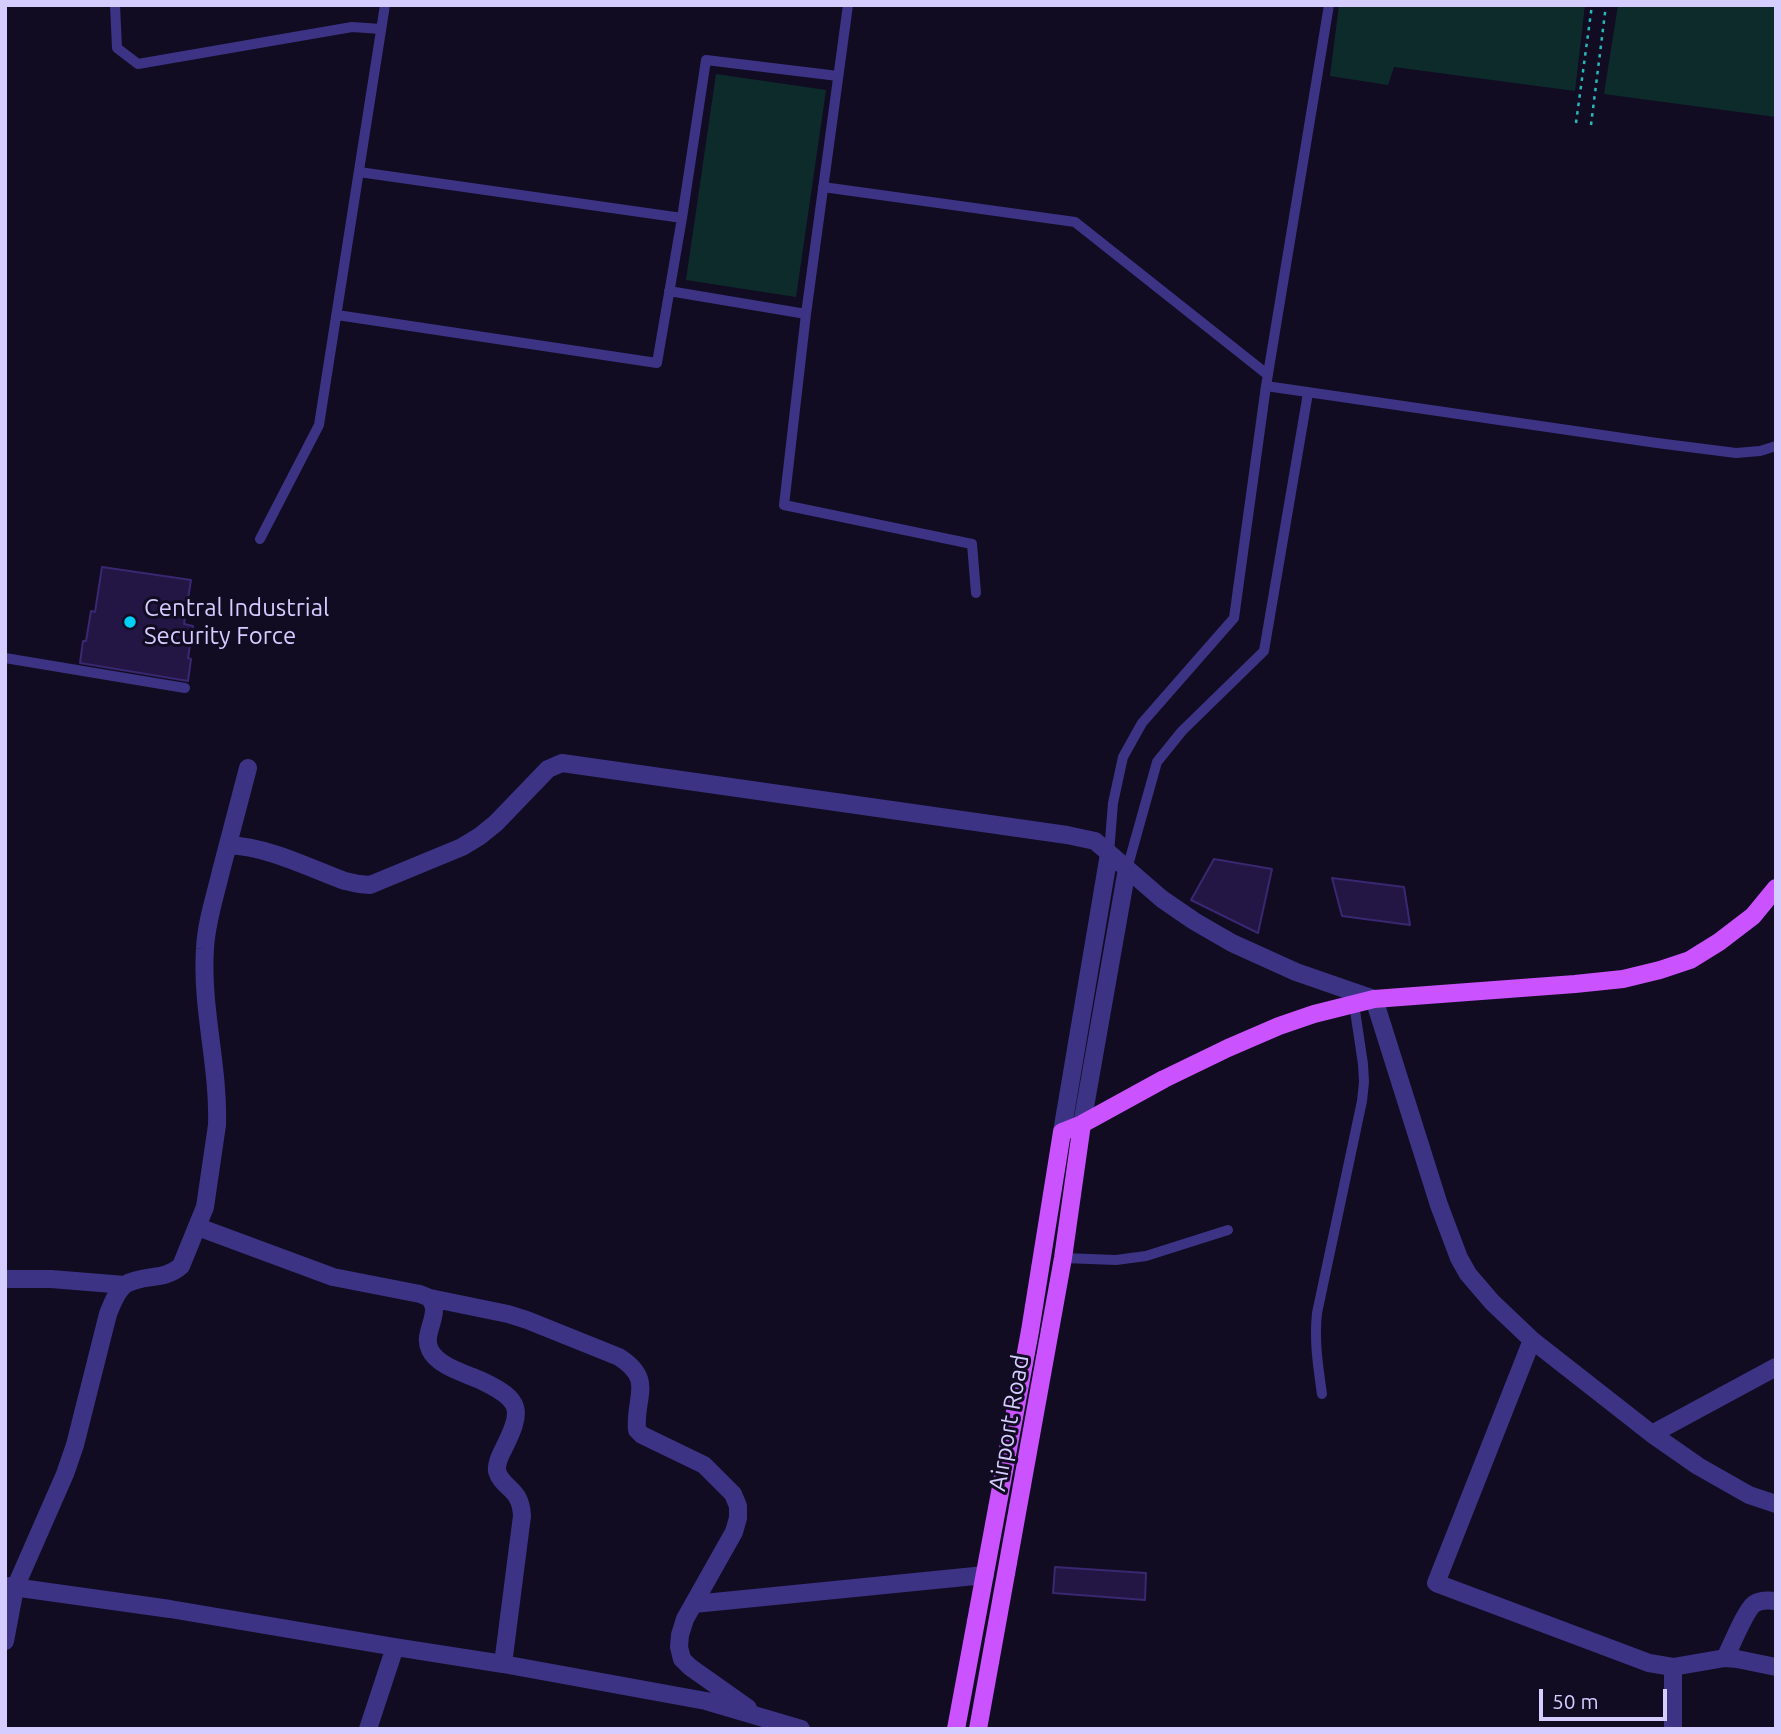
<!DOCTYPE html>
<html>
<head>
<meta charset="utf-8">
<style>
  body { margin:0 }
  #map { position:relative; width:1781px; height:1734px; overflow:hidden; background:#110c22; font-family:Ubuntu,sans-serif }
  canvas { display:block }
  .frame { position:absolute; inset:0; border:7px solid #d5ccff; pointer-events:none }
  .scale { position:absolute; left:1539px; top:1689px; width:128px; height:32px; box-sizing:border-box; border:4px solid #d5ccff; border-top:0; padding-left:9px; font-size:21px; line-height:24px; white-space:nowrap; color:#d5ccff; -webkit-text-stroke:5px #110c22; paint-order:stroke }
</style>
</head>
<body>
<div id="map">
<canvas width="1781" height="1734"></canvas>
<div class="frame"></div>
<div class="scale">50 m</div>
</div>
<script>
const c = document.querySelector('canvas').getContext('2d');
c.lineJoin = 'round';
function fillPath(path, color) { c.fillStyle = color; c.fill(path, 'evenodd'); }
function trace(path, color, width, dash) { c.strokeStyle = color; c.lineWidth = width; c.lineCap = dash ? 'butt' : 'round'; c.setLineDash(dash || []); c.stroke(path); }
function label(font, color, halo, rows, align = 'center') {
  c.font = font + ' Ubuntu,sans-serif'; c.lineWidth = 6; c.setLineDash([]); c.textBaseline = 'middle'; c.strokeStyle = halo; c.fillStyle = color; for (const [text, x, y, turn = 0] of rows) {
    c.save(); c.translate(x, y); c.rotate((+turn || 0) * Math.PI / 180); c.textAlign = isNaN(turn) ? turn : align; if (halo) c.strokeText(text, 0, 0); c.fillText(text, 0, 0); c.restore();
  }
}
const green = new Path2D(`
  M1339 5H1585L1575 91 1394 67 1388 85 1330 76Z
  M1618 5H1776V117L1604 94Z
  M716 74 826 90 796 297 686 280Z`);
const building = new Path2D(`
  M102 567 191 580 184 624 193 626 188 658 191 659 188 681 80 663 83 641H86L91 611 95 612Z
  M1214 859 1272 869 1258 933 1191 900Z
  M1332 878 1404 887 1410 925 1342 916Z
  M1055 1567 1146 1573 1145 1600 1053 1593Z`);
const path = new Path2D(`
  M1576 123 1592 5
  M1591 125 1606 5`);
const lane = new Path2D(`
  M115 5 117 48 138 64 352 27 381 29
  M823 187 1075 222 1268 375
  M682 218 706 60 838 76
  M669 291 806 314 784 505 972 544 976 593
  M806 314 848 5
  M337 315 657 363 682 218 359 172
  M1266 386 1657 443 1736 453 1760 451 1776 446
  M260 539 319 425 385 5
  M5 658 185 688
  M1109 853 1113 803 1123 757 1142 723 1234 618 1266 386 1329 5
  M1127 869 1157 762 1182 731 1264 651 1308 393
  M1063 1258 1116 1260 1146 1256 1228 1230
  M1322 1394C1318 1366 1314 1341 1317 1313L1362 1101 1364 1082 1363 1064 1354 1004`);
const street = new Path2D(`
  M228 845C269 847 307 867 345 881L359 884 370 885 462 847 480 836 496 823 548 769 562 763 1067 835 1095 841 1162 899 1194 921 1232 943 1296 972 1374 999 1439 1205 1459 1258 1468 1274 1492 1302 1532 1340 1652 1434 1698 1466 1749 1495 1776 1504
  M1082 1124 1127 869
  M1062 1132 1109 854
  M198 1227 333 1277 420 1294 430 1298C431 1300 434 1306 434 1308 435 1322 423 1336 430 1350 438 1366 464 1373 480 1380 523 1400 523 1410 503 1450 500 1456 496 1464 497 1471 502 1489 521 1487 522 1516L503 1664
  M5 1279H51L125 1285
  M430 1298 508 1314 527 1320 619 1357C655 1380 634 1397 637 1430L642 1435 704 1465 733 1494 738 1506V1518L734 1532 685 1619 680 1635 679 1647 682 1659 690 1667 748 1708
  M1532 1340 1436 1583 1649 1663 1673 1667 1725 1658 1737 1659 1776 1667
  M1652 1434 1776 1367
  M6 1586 170 1609 395 1647 503 1664 706 1701 801 1729
  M694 1604 985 1575
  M5 1641 15 1588 65 1474 75 1445 108 1314C112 1304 117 1290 126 1284 144 1274 164 1281 181 1266L205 1207 217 1125C219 1066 201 1008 205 949 206 923 215 897 221 871 230 837 239 803 248 768
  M1725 1658C1731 1647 1745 1611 1754 1604 1760 1600 1769 1600 1776 1601
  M368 1729 395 1647
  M1673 1729V1667`);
const primary = new Path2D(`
  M956 1729 1030 1331 1062 1132 1082 1124 1164 1079 1228 1048 1279 1026 1314 1014 1374 999 1575 984 1623 979 1660 970 1690 960 1719 942 1753 916 1776 888
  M978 1729 1063 1258 1082 1124`);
const markers = [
  [130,622,7,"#00cff7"]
];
const poiNames = [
  ["Central Industrial",144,608],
  ["Security Force",144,636]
];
const streetNames = [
  ["Airport Road",1009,1423,-80]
];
fillPath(green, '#0e2b2c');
fillPath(building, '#231644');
trace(building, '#3a2771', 2);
trace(path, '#26b9ba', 2.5, [3.5, 5]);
trace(lane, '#3c3384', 10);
trace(street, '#3c3384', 18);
trace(primary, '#ca53ff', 18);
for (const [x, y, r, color] of markers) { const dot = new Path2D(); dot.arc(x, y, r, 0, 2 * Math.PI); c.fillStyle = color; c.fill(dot); trace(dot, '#110c22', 2.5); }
label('24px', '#d5ccff', '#110c22', poiNames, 'left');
label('24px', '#d5ccff', '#110c22', streetNames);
</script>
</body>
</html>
